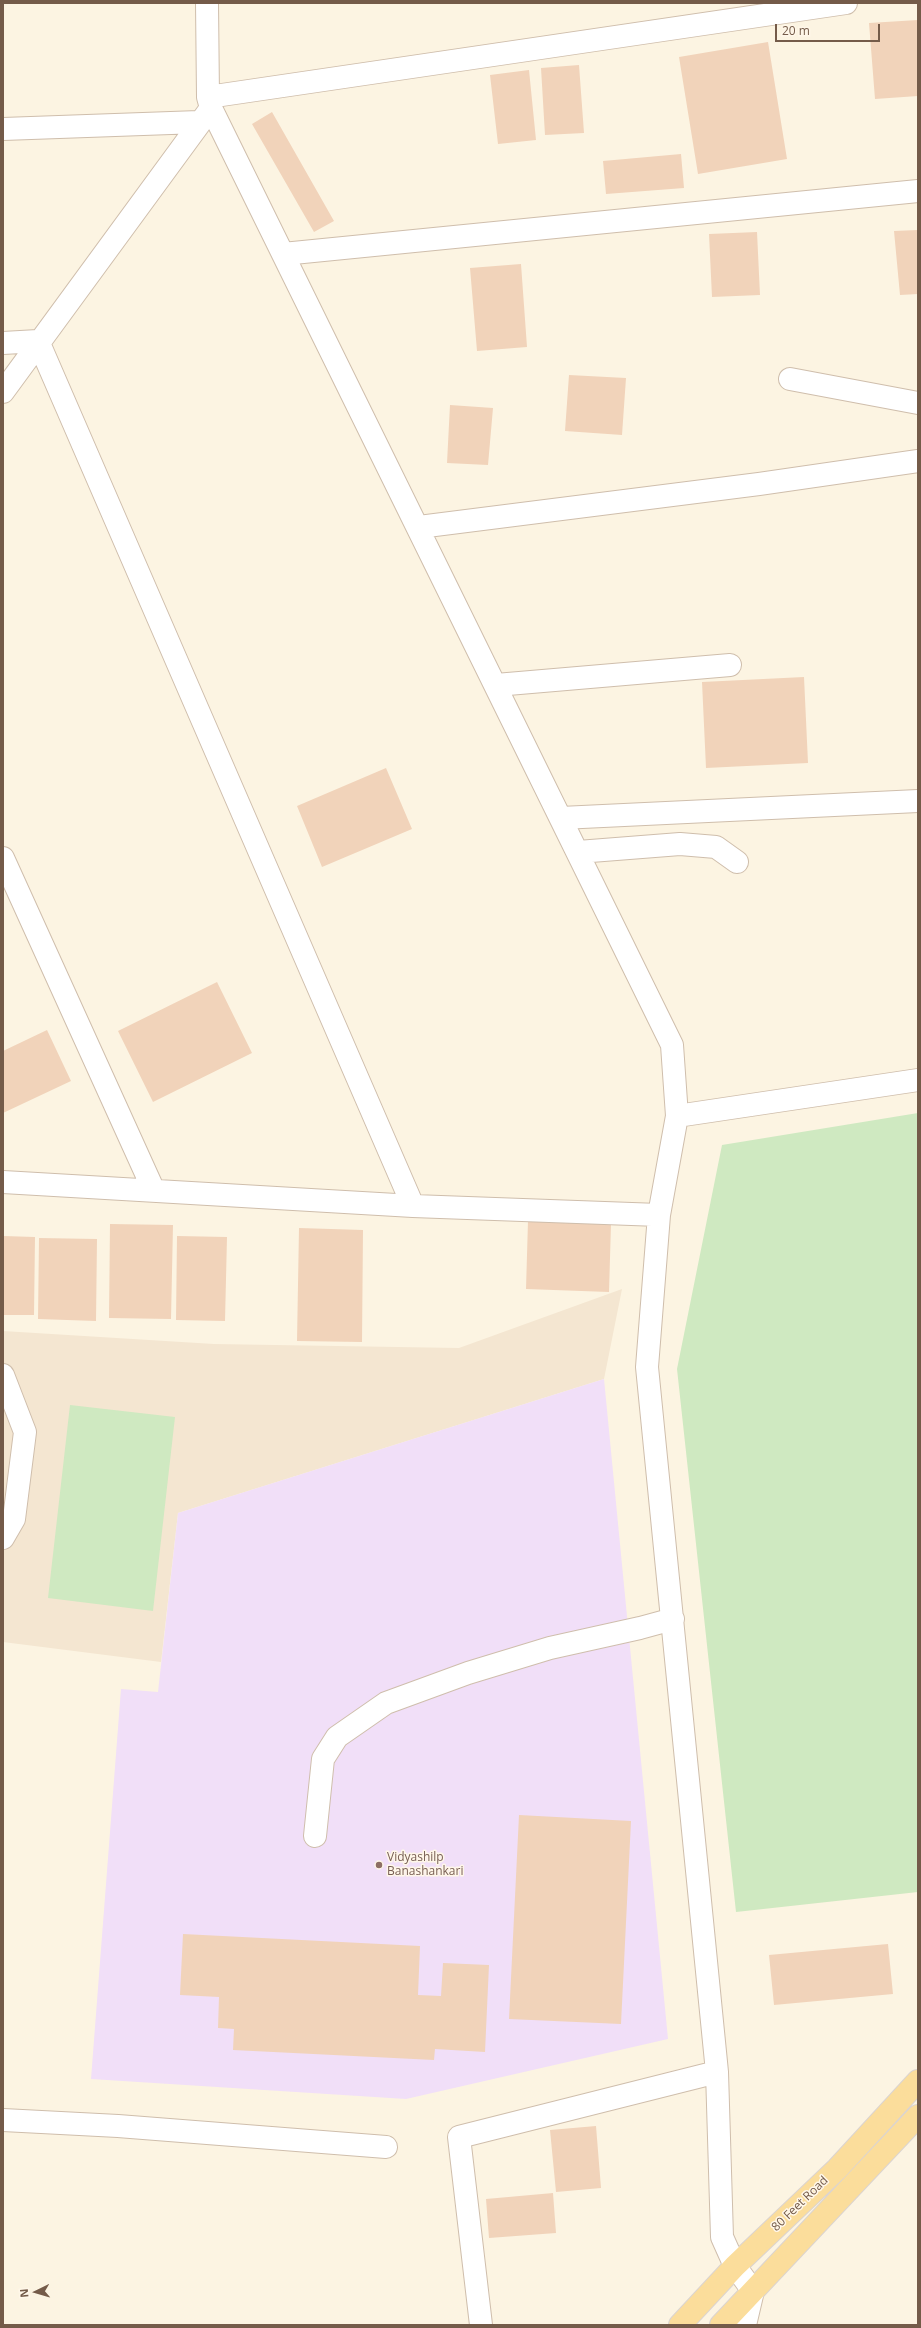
<!DOCTYPE html>
<html>
<head>
<meta charset="utf-8">
<style>
  body { margin:0 }
  #map { position:relative; width:921px; height:2328px; overflow:hidden; background:#fcf4e2; font-family:"Open Sans",sans-serif }
  canvas { display:block }
  .frame { position:absolute; inset:0; border:4px solid #745b49; pointer-events:none }
  .north { position:absolute; left:16px; top:2272px; width:40px; height:40px; -webkit-text-stroke:3px #fff7e9; paint-order:stroke; rotate:265deg; font-size:11px; font-weight:700; line-height:16px; text-align:center; color:#745b49 }
  .north::after { content:''; display:block; margin:auto; width:14px; height:18px; background:#745b49; clip-path:polygon(50% 0,100% 100%,50% 72%,0 100%) }
  .scale { position:absolute; left:775px; top:24px; width:105px; height:18px; box-sizing:border-box; border:2px solid #745b49; border-top:0; padding-left:5px; font-size:12px; line-height:14px; white-space:nowrap; color:#745b49; -webkit-text-stroke:3px #fff7e9; paint-order:stroke }
</style>
</head>
<body>
<div id="map">
<canvas width="921" height="2328"></canvas>
<div class="frame"></div>
<div class="north">N</div>
<div class="scale">20 m</div>
</div>
<script>
const c = document.querySelector('canvas').getContext('2d');
c.lineJoin = 'round';
function fillPath(path, color) { c.fillStyle = color; c.fill(path, 'evenodd'); }
function trace(path, color, width, dash) { c.strokeStyle = color; c.lineWidth = width; c.lineCap = dash ? 'butt' : 'round'; c.setLineDash(dash || []); c.stroke(path); }
function label(font, color, halo, rows, align = 'center') {
  c.font = font + ' "Open Sans",sans-serif'; c.lineWidth = 3; c.setLineDash([]); c.textBaseline = 'middle'; c.strokeStyle = halo; c.fillStyle = color; for (const [text, x, y, turn = 0] of rows) {
    c.save(); c.translate(x, y); c.rotate((+turn || 0) * Math.PI / 180); c.textAlign = isNaN(turn) ? turn : align; if (halo) c.strokeText(text, 0, 0); c.fillText(text, 0, 0); c.restore();
  }
}
const residential = new Path2D(`
  M622 1289 604 1379 178 1513 161 1662 3 1642V1331L214 1344 459 1348Z`);
const education = new Path2D(`
  M604 1379 668 2039 406 2099 91 2079 121 1689 158 1692 178 1513Z`);
const green = new Path2D(`
  M918 1113V1892L736 1912 677 1369 722 1145Z
  M70 1405 175 1417 153 1611 48 1598Z`);
const building = new Path2D(`
  M918 20V96L875 99 869 23Z
  M768 42 787 159 698 174 679 57Z
  M579 65 584 133 545 135 541 68Z
  M529 70 536 140 498 144 490 75Z
  M272 112 334 221 314 232 252 124Z
  M681 154 684 188 606 194 603 161Z
  M918 230V294L900 295 894 231Z
  M757 232 760 295 712 297 709 234Z
  M521 264 527 347 477 351 470 268Z
  M569 375 626 378 622 435 565 431Z
  M450 405 493 408 488 465 447 463Z
  M804 677 808 763 706 768 702 682Z
  M386 768 412 829 322 867 297 806Z
  M217 982 252 1053 153 1102 118 1031Z
  M47 1030 71 1081 3 1113V1051Z
  M528 1221 611 1224 609 1292 526 1289Z
  M110 1224 173 1225 171 1319 109 1318Z
  M299 1228 363 1230 362 1342 297 1341Z
  M3 1236 35 1237 34 1315H3Z
  M177 1236 227 1237 225 1321 176 1320Z
  M39 1238 97 1239 96 1321 38 1319Z
  M519 1815 631 1821 621 2024 509 2019Z
  M183 1934 420 1946 418 1995 441 1996 443 1963 489 1965 485 2052 435 2049 434 2060 233 2050 234 2029 218 2028 219 1997 180 1995Z
  M888 1944 893 1994 774 2005 769 1955Z
  M596 2126 601 2188 556 2192 550 2130Z
  M553 2193 556 2233 489 2238 486 2199Z`);
const minor = new Path2D(`
  M207 3 208 97 211 108 672 1045 677 1116 659 1215 647 1367 717 2072 722 2237 735 2266 753 2291 745 2325
  M208 97 846 3
  M3 129 199 122
  M283 254 918 191
  M3 343 38 341 413 1206
  M790 379 918 403
  M3 392 211 108
  M419 527 759 484 918 461
  M496 685 730 665
  M561 818 918 801
  M578 852 680 844 716 847 737 862
  M3 858 154 1191
  M677 1116 918 1080
  M3 1182 413 1206 659 1215
  M3 1375 25 1432 14 1519 3 1538
  M315 1836 323 1759 337 1737 386 1703 468 1673 550 1648 640 1628 673 1619
  M3 2120 118 2126 386 2147
  M481 2325 459 2137 717 2072`);
const major = new Path2D(`
  M680 2325 735 2266 837 2169 918 2081
  M721 2325 918 2116`);
const markers = [
  [379,1865,4,"#8d6e63"]
];
const educationNames = [
  ["Vidyashilp",387,1858],
  ["Banashankari",387,1872]
];
const streetNames = [
  ["80 Feet Road",800,2204,-44]
];
fillPath(residential, '#f4e6d1');
fillPath(education, '#f1dff8');
fillPath(green, '#cfe9c1');
fillPath(building, '#f1d3ba');
trace(minor, '#cfbeac', 24);
trace(major, '#dbd4d0', 24);
trace(minor, '#fff', 22);
trace(major, '#fbdd9b', 22);
for (const [x, y, r, color] of markers) { const dot = new Path2D(); dot.arc(x, y, r, 0, 2 * Math.PI); c.fillStyle = color; c.fill(dot); trace(dot, '#fff7e9', 1.5); }
label('12px', '#785e54', '#fff7e9', educationNames, 'left');
label('12px', '#745b49', '#fff7e9', streetNames);
</script>
</body>
</html>
